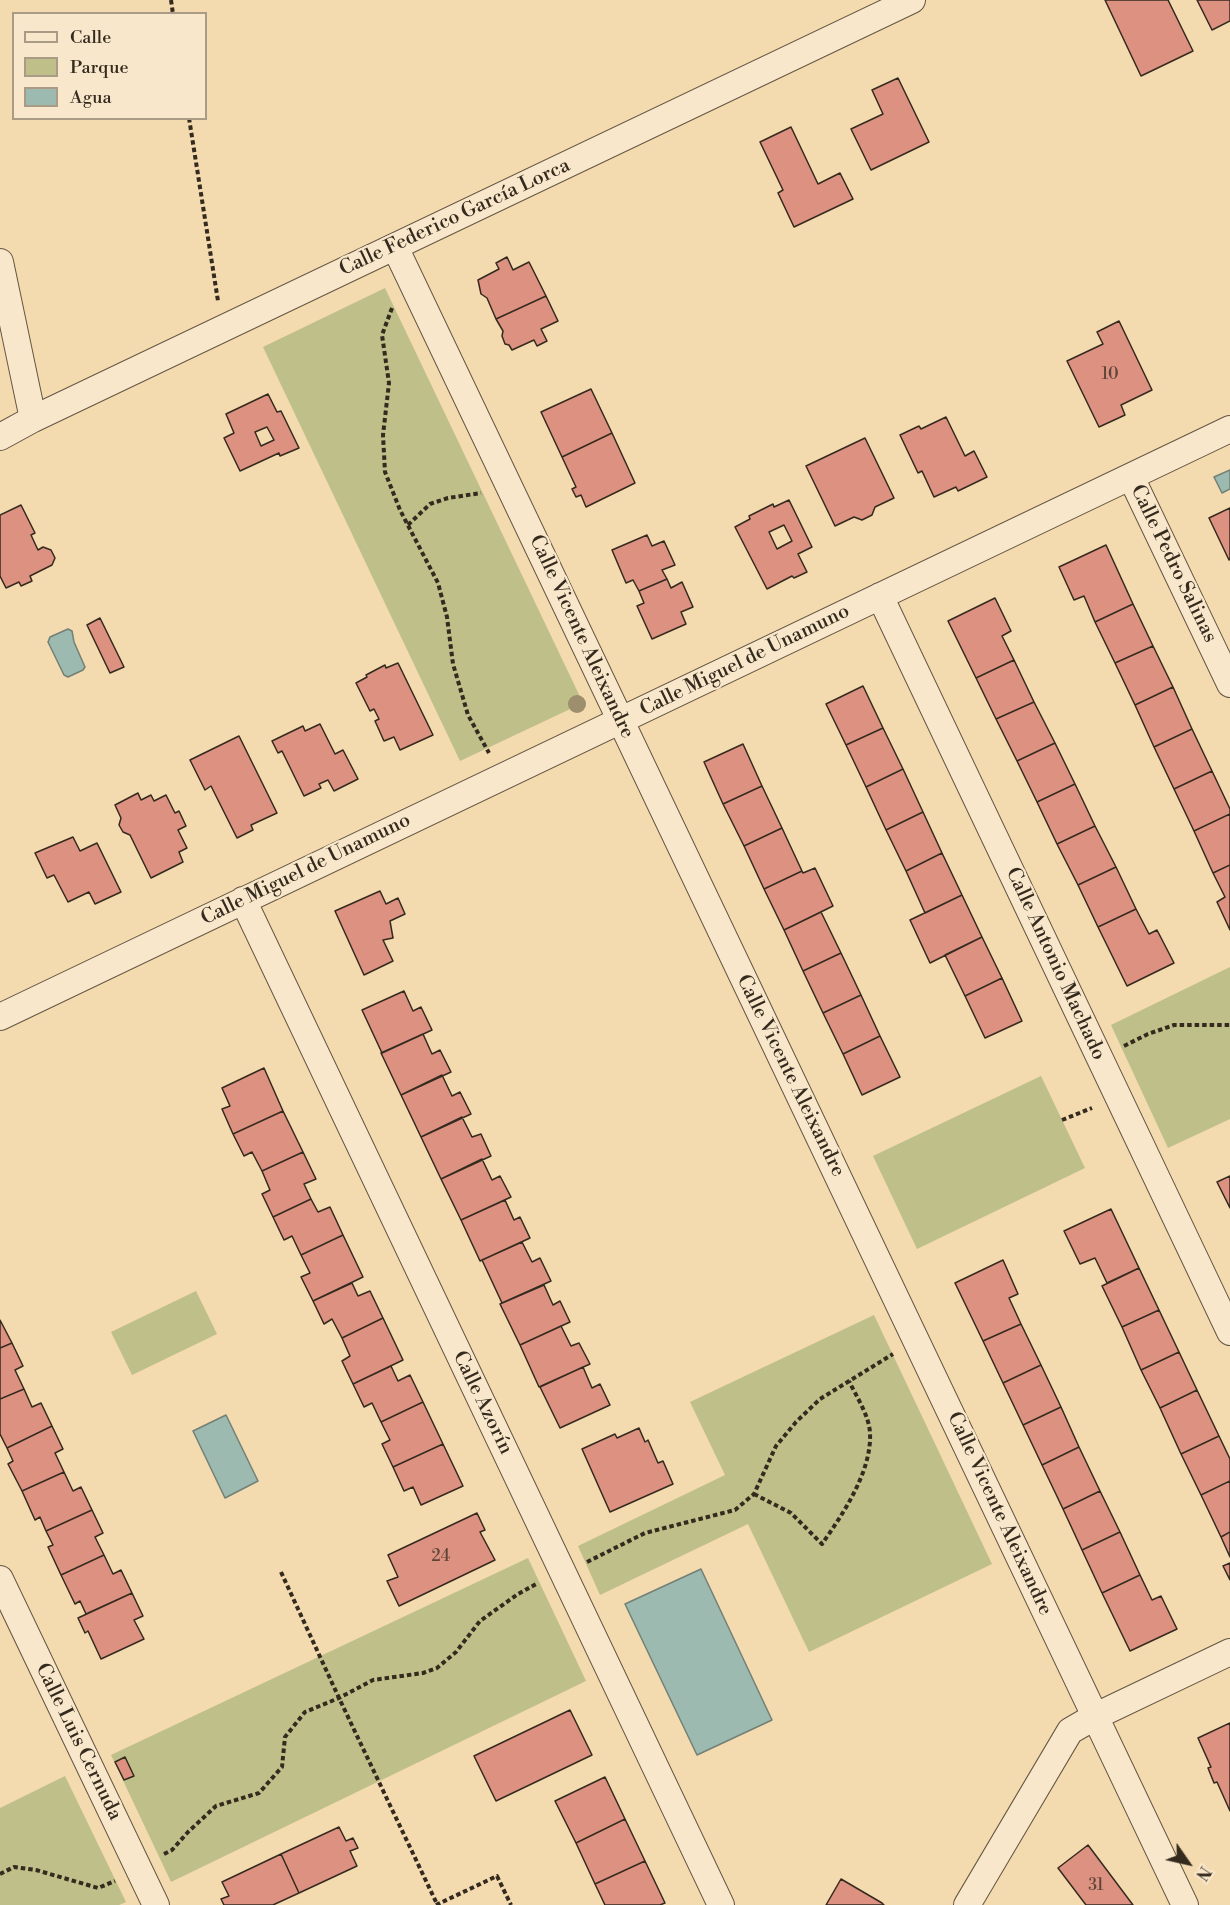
<!DOCTYPE html>
<html>
<head>
<meta charset="utf-8">
<style>
  body { margin:0 }
  #map { position:relative; width:1230px; height:1905px; overflow:hidden; background:#f4daaf; font-family:"Libre Bodoni",serif }
  canvas { display:block }
  .legend { position:absolute; left:12px; top:12px; width:195px; height:108px; box-sizing:border-box; background:#f8e7cb; border:2px solid #aa9b86; margin:0; padding:8px 10px; list-style:none; font-size:18px; color:#342a1e }
  .legend li { display:flex; align-items:center; gap:12px; height:30px }
  .legend b { width:30px; border:2px solid #aa9b86 }
  .north { position:absolute; left:1158px; top:1833px; width:60px; height:60px; -webkit-text-stroke:4px #f8e7cb; paint-order:stroke; rotate:124deg; font-size:16px; font-weight:700; line-height:24px; text-align:center; color:#342a1e }
  .north::after { content:''; display:block; margin:auto; width:21px; height:27px; background:#342a1e; clip-path:polygon(50% 0,100% 100%,50% 72%,0 100%) }
</style>
</head>
<body>
<div id="map">
<canvas width="1230" height="1905"></canvas>
<ul class="legend">
<li><b style="height:8px;background:#f8e7cb"></b>Calle</li>
<li><b style="height:16px;background:#bebf89"></b>Parque</li>
<li><b style="height:16px;background:#9cbab0"></b>Agua</li>
</ul>
<div class="north">N</div>
</div>
<script>
const c = document.querySelector('canvas').getContext('2d');
c.lineJoin = 'round';
function fillPath(path, color) { c.fillStyle = color; c.fill(path, 'evenodd'); }
function trace(path, color, width, dash) { c.strokeStyle = color; c.lineWidth = width; c.lineCap = dash ? 'butt' : 'round'; c.setLineDash(dash || []); c.stroke(path); }
function label(font, color, halo, rows, align = 'center') {
  c.font = font + ' "Libre Bodoni",serif'; c.lineWidth = 4.5; c.setLineDash([]); c.textBaseline = 'middle'; c.strokeStyle = halo; c.fillStyle = color; for (const [text, x, y, turn = 0] of rows) {
    c.save(); c.translate(x, y); c.rotate((+turn || 0) * Math.PI / 180); c.textAlign = isNaN(turn) ? turn : align; if (halo) c.strokeText(text, 0, 0); c.fillText(text, 0, 0); c.restore();
  }
}
const green = new Path2D(`
  M385 288 583 703 460 761 263 347Z
  M1230 967V1119L1168 1148 1111 1025Z
  M1041 1076 1085 1168 917 1249 873 1156Z
  M196 1291 217 1334 132 1375 111 1332Z
  M874 1315 992 1564 809 1652 748 1524 600 1595 578 1546 725 1475 690 1402Z
  M528 1558 586 1681 171 1882 111 1755Z
  M65 1776 126 1902 119 1905H0V1808Z`);
const water = new Path2D(`
  M1230 470V489L1222 493 1214 477Z
  M68 629 72 631 74 642 85 667 83 670 68 677 64 675 48 642 50 637Z
  M226 1415 258 1481 225 1498 193 1431Z
  M701 1569 772 1720 697 1755 625 1604Z`);
const building = new Path2D(`
  M1105 0H1168L1193 51 1141 76Z
  M1197 0H1230V21L1212 30Z
  M898 78 929 142 871 170 851 129 883 114 872 90Z
  M791 127 818 184 840 173 853 199 794 227 778 193 783 190 760 142Z
  M507 257 513 270 529 262 546 296 496 319 487 298 481 294 478 280 499 269 496 263Z
  M546 296 558 321 541 329 547 341 537 346 534 340 512 350 509 345 505 344 502 336 503 331 496 319Z
  M1119 321 1152 390 1121 405 1125 415 1099 427 1067 361 1103 344 1097 332Z
  M591 389 612 433 562 457 541 412Z
  M268 394 277 412 281 411 299 448 280 456 279 453 240 471 224 438 234 433 226 414ZM267 427 274 440 261 446 255 432Z
  M946 417 965 456 974 451 987 477 958 491 956 487 934 497 922 471 918 473 900 435 919 426 921 429Z
  M612 433 635 483 586 507 581 495 576 497 572 489 576 487 562 457Z
  M865 438 894 498 875 507 872 515 862 520 854 517 835 526 806 466Z
  M789 500 812 547 798 554 807 572 794 578 792 576 767 589 735 527 750 519 749 516 773 504 774 507ZM784 525 792 541 777 549 769 532Z
  M21 505 35 533 31 535 38 550 43 547 51 550 55 558 52 565 30 576 32 581 21 586 19 582 6 588 0 576V515Z
  M1230 508V559L1229 560 1209 518Z
  M647 535 652 546 664 541 675 565 662 570 667 579 639 591 633 580 626 583 612 550Z
  M1106 545 1133 604 1095 622 1084 596 1074 600 1059 567Z
  M667 579 671 588 682 582 693 607 681 612 686 624 652 639 637 606 644 603 639 591Z
  M995 598 1011 631 1002 636 1014 660 976 678 948 621Z
  M1133 604 1153 646 1115 663 1095 622Z
  M100 618 124 667 110 673 87 625Z
  M1153 646 1173 687 1135 705 1115 663Z
  M1014 660 1034 702 996 719 976 678Z
  M398 663 433 735 400 750 394 737 384 741 375 721 379 719 374 709 370 711 356 683 367 677 366 675 385 665 386 668Z
  M863 686 883 728 846 745 826 704Z
  M1173 687 1192 729 1154 747 1135 705Z
  M1034 702 1055 743 1017 761 996 719Z
  M320 724 335 754 343 750 358 779 334 791 328 780 319 784 321 788 304 796 282 751 278 753 272 741 303 726 305 731Z
  M883 728 903 769 866 787 846 745Z
  M1192 729 1212 771 1174 789 1154 747Z
  M239 736 277 813 251 825 253 830 237 838 211 786 205 790 190 760Z
  M1055 743 1075 784 1037 802 1017 761Z
  M743 744 762 786 723 804 704 762Z
  M903 769 923 812 886 830 866 787Z
  M1212 771 1230 809V814L1194 831 1174 789Z
  M1075 784 1095 826 1057 844 1037 802Z
  M762 786 782 828 744 846 723 804Z
  M138 793 141 800 151 795 154 801 166 795 175 813 179 811 186 826 178 830 187 848 179 852 183 862 151 878 130 835 123 832 119 825 121 818 115 805Z
  M923 812 942 853 906 871 886 830Z
  M1230 814V865L1213 873 1194 831Z
  M1095 826 1116 867 1078 885 1057 844Z
  M782 828 802 871 764 889 744 846Z
  M73 837 80 851 97 843 121 892 95 904 89 892 68 902 54 875 47 878 35 853Z
  M942 853 962 895 925 913 906 871Z
  M1230 865V930L1217 902 1225 897 1213 873Z
  M1116 867 1136 909 1098 927 1078 885Z
  M815 868 833 906 784 930 764 889 802 871 803 873Z
  M380 891 386 904 398 898 405 914 390 921 393 938 383 940 393 961 364 975 335 911Z
  M962 895 982 937 930 963 910 920Z
  M1136 909 1149 934 1157 930 1174 963 1127 986 1098 927Z
  M821 912 841 953 803 971 784 930Z
  M982 937 1002 978 965 996 945 955Z
  M841 953 861 995 823 1013 803 971Z
  M1002 978 1022 1021 985 1038 965 996Z
  M404 991 413 1011 421 1007 432 1030 382 1053 362 1010Z
  M861 995 880 1036 843 1054 823 1013Z
  M423 1034 432 1054 440 1050 451 1072 401 1095 381 1053Z
  M880 1036 900 1077 862 1095 843 1054Z
  M264 1068 283 1111 233 1134 222 1109 230 1106 222 1088Z
  M442 1075 452 1096 460 1092 471 1114 421 1137 401 1095Z
  M283 1111 303 1152 262 1171 252 1152 244 1156 233 1134Z
  M462 1117 472 1137 481 1134 491 1156 441 1179 421 1137Z
  M303 1152 316 1179 304 1184 311 1199 273 1217 262 1194 270 1190 262 1171Z
  M482 1159 492 1180 500 1176 511 1197 461 1220 441 1179Z
  M1230 1176V1208L1217 1182Z
  M311 1199 318 1212 330 1207 343 1235 301 1255 292 1236 284 1240 273 1217Z
  M505 1200 514 1220 520 1217 530 1238 480 1261 461 1220Z
  M1111 1209 1139 1268 1107 1283 1095 1258 1080 1264 1064 1231Z
  M343 1235 363 1277 313 1301 301 1277 310 1273 301 1255Z
  M522 1242 532 1262 540 1258 551 1281 502 1303 482 1260Z
  M1003 1260 1018 1294 1009 1298 1021 1324 983 1341 955 1283Z
  M1139 1268 1159 1310 1122 1327 1102 1286Z
  M352 1283 358 1296 370 1291 383 1318 342 1338 332 1319 324 1324 313 1301Z
  M544 1285 553 1305 560 1301 570 1322 520 1345 500 1304Z
  M1159 1310 1179 1352 1141 1370 1122 1327Z
  M383 1318 403 1360 353 1384 342 1361 350 1356 342 1338Z
  M0 1320 12 1343 0 1348Z
  M1021 1324 1041 1365 1003 1383 983 1341Z
  M561 1326 571 1346 579 1343 590 1364 539 1387 520 1345Z
  M12 1343 23 1366 15 1370 24 1389 0 1399V1348Z
  M1179 1352 1197 1390 1160 1408 1141 1370Z
  M1041 1365 1061 1407 1023 1425 1003 1383Z
  M391 1366 398 1381 410 1375 423 1402 381 1422 372 1403 364 1407 353 1384Z
  M583 1367 592 1388 600 1384 610 1405 560 1428 540 1387Z
  M24 1389 32 1407 41 1403 52 1426 7 1448 0 1434V1399Z
  M1197 1390 1219 1436 1181 1454 1160 1408Z
  M423 1402 443 1444 393 1467 382 1444 390 1440 381 1422Z
  M1061 1407 1079 1447 1042 1465 1023 1425Z
  M52 1426 63 1449 55 1453 64 1472 22 1491 8 1464 13 1461 7 1448Z
  M639 1428 645 1442 648 1440 658 1463 663 1461 673 1484 610 1512 582 1449 615 1434 617 1438Z
  M1219 1436 1230 1459V1481L1201 1495 1181 1454Z
  M443 1444 463 1486 421 1505 413 1487 404 1491 393 1467Z
  M1079 1447 1100 1491 1063 1509 1042 1465Z
  M64 1472 73 1491 81 1487 92 1510 46 1531 40 1517 35 1520 22 1491Z
  M1230 1481V1532L1221 1537 1201 1495Z
  M1100 1491 1120 1532 1082 1550 1063 1509Z
  M92 1510 103 1533 95 1537 104 1555 61 1575 48 1547 53 1545 46 1531Z
  M477 1513 485 1530 480 1532 495 1560 399 1606 387 1581 398 1577 388 1555Z
  M1120 1532 1140 1575 1102 1593 1082 1550Z
  M1230 1532V1557L1221 1537Z
  M104 1555 113 1574 121 1570 132 1593 86 1614 80 1601 75 1604 61 1575Z
  M1230 1563V1580L1223 1566Z
  M1140 1575 1152 1600 1161 1596 1177 1629 1130 1651 1102 1593Z
  M132 1593 143 1616 134 1620 144 1639 101 1659 88 1631 85 1633 78 1618Z
  M570 1710 592 1755 496 1801 474 1756Z
  M1230 1723V1811L1217 1782 1214 1783 1208 1768 1211 1767 1198 1738Z
  M125 1757 134 1776 124 1780 115 1762Z
  M605 1777 625 1819 576 1843 555 1801Z
  M625 1819 645 1861 595 1884 576 1843Z
  M339 1827 346 1841 353 1838 358 1848 350 1851 357 1866 299 1893 281 1854Z
  M1088 1845 1133 1905H1086L1058 1868Z
  M281 1854 299 1893 273 1905H224L221 1899 229 1896 222 1882Z
  M645 1861 665 1903 660 1905H605L595 1884Z
  M841 1879 882 1903 884 1905H826Z`);
const path = new Path2D(`
  M171 0 173 14
  M189 118 218 301
  M392 308 382 335 389 383 383 435 385 472 400 510 438 583 447 617 453 664 468 715 489 753
  M408 525 430 504 448 498 481 493
  M1124 1046 1148 1034 1174 1025H1230
  M1062 1120 1092 1108
  M754 1494 791 1513 822 1544C843 1514 872 1471 870 1433 869 1415 856 1396 849 1381
  M587 1562 645 1533 735 1510 754 1494 776 1446 796 1422 820 1399 893 1354
  M281 1572 339 1698 437 1904
  M164 1854 172 1850 188 1832 216 1806 259 1793 282 1767 285 1737 305 1712 339 1698 373 1680 423 1673 437 1668 456 1652 480 1621 518 1594 538 1583
  M0 1874 14 1867 36 1870 98 1888 115 1881
  M436 1905 497 1876 511 1905`);
const minor = new Path2D(`
  M395 247 1185 1905
  M0 262 33 419
  M0 437 33 419 912 0
  M1131 477 1230 684
  M880 596 1230 1332
  M243 900 721 1905
  M0 1017 1230 429
  M0 1579 156 1905
  M967 1905 1070 1731 1096 1716 1230 1652`);
const trees = [
  [577,704]
];
const numberNames = [
  ["10",1110,375],
  ["24",441,1557],
  ["31",1096,1886]
];
const streetNames = [
  ["Calle Federico García Lorca",455,218,-25],
  ["Calle Pedro Salinas",1173,564,64],
  ["Calle Vicente Aleixandre",581,637,65],
  ["Calle Miguel de Unamuno",745,661,-26],
  ["Calle Miguel de Unamuno",306,870,-26],
  ["Calle Antonio Machado",1055,964,65],
  ["Calle Vicente Aleixandre",790,1076,64],
  ["Calle Azorín",482,1403,64],
  ["Calle Vicente Aleixandre",999,1514,65],
  ["Calle Luis Cernuda",78,1742,64]
];
fillPath(green, '#bebf89');
fillPath(water, '#9cbab0');
trace(water, '#728076', 1.5);
fillPath(building, '#dd9181');
trace(building, '#342a1e', 1.5);
trace(minor, '#645642', 28);
trace(path, '#342a1e', 4, [4.5, 3]);
trace(minor, '#f8e7cb', 26);
c.fillStyle = '#9d8e6e';
for (const [x, y] of trees) { c.beginPath(); c.arc(x, y, 9, 0, 2 * Math.PI); c.fill(); }
label('16px', '#5e4437', null, numberNames);
label('20px', '#342a1e', '#f8e7cb', streetNames);
</script>
</body>
</html>
